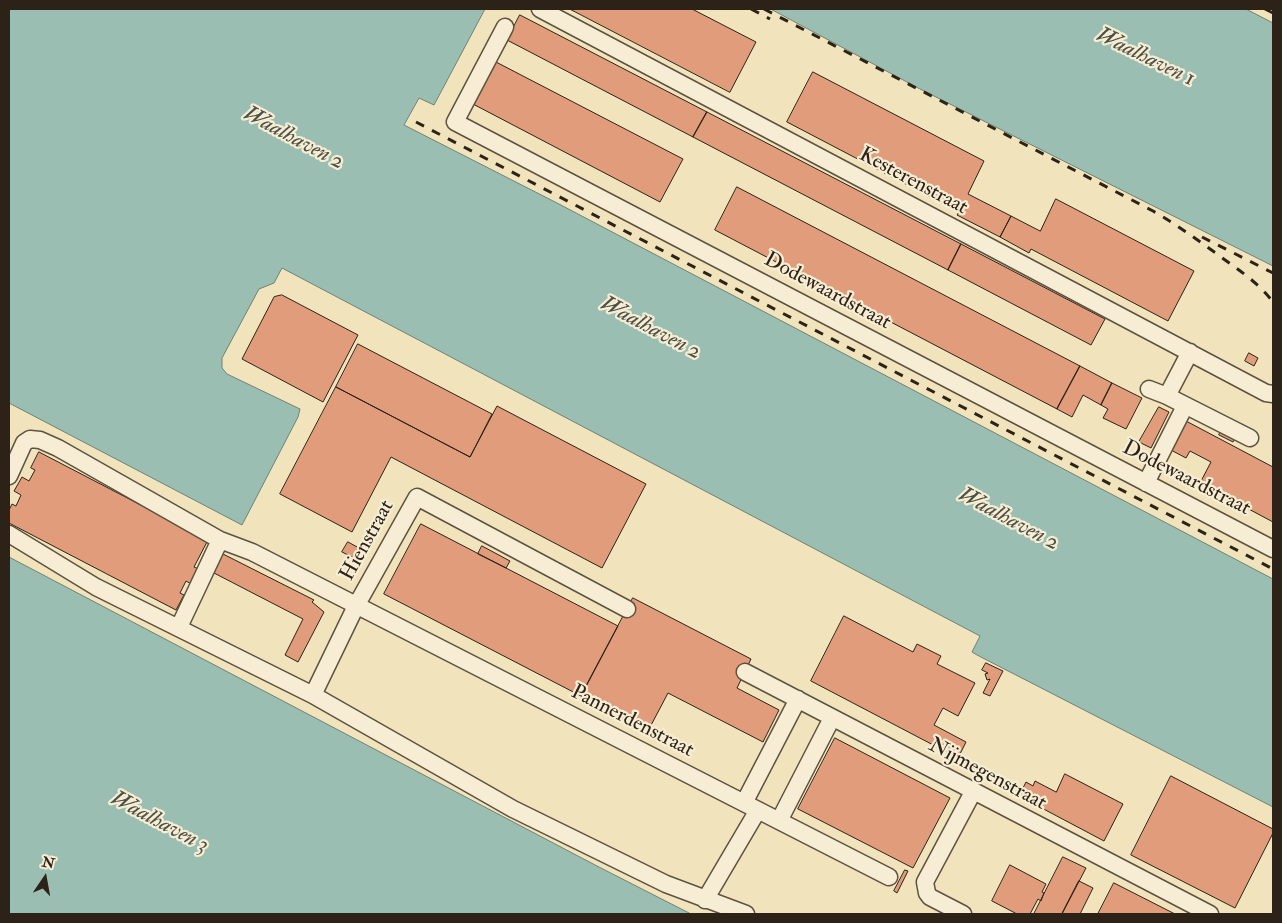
<!DOCTYPE html>
<html>
<head>
<meta charset="utf-8">
<style>
  body { margin:0 }
  #map { position:relative; width:1282px; height:923px; overflow:hidden; background:#f1e4bd; font-family:"IM FELL Double Pica",serif }
  canvas { display:block }
  .frame { position:absolute; inset:0; border:10px solid #2d2217; pointer-events:none }
  .north { position:absolute; left:20px; top:853px; width:50px; height:50px; -webkit-text-stroke:4px #f6edd4; paint-order:stroke; rotate:12deg; font-size:14px; font-weight:700; line-height:20px; text-align:center; color:#2d2217 }
  .north::after { content:''; display:block; margin:auto; width:18px; height:22px; background:#2d2217; clip-path:polygon(50% 0,100% 100%,50% 72%,0 100%) }
</style>
</head>
<body>
<div id="map">
<canvas width="1282" height="923"></canvas>
<div class="frame"></div>
<div class="north">N</div>
</div>
<script>
const c = document.querySelector('canvas').getContext('2d');
c.lineJoin = 'round';
function fillPath(path, color) { c.fillStyle = color; c.fill(path, 'evenodd'); }
function trace(path, color, width, dash) { c.strokeStyle = color; c.lineWidth = width; c.lineCap = dash ? 'butt' : 'round'; c.setLineDash(dash || []); c.stroke(path); }
function label(font, color, halo, rows, align = 'center') {
  c.font = font + ' "IM FELL Double Pica",serif'; c.lineWidth = 4.5; c.setLineDash([]); c.textBaseline = 'middle'; c.strokeStyle = halo; c.fillStyle = color; for (const [text, x, y, turn = 0] of rows) {
    c.save(); c.translate(x, y); c.rotate((+turn || 0) * Math.PI / 180); c.textAlign = isNaN(turn) ? turn : align; if (halo) c.strokeText(text, 0, 0); c.fillText(text, 0, 0); c.restore();
  }
}
const water = new Path2D(`
  M9 9H485L434 105 419 98 404 125 557 203 1273 579V807L977 655 972 652 980 636 282 268 274 283 259 289 222 358V368L227 374 300 409 298 417 242 525 9 403Z
  M771 9H1246L1273 23V266L920 89Z
  M9 557 597 866 691 914H9Z`);
const building = new Path2D(`
  M570 9H692L756 42 730 92Z
  M520 15 707 112 693 137 507 40Z
  M496 62 683 159 660 202 473 104Z
  M813 72 984 161 968 194 1011 216 1000 237 957 215 959 212 787 122Z
  M707 112 961 244 948 270 693 137Z
  M737 187 1080 366 1057 409 715 230Z
  M1056 199 1194 271 1168 321 1031 249 1029 253 1000 237 1011 216 1040 231Z
  M961 244 1105 319 1091 345 948 270Z
  M282 295 358 335 323 402 242 359 274 297Z
  M358 344 492 414 470 457 336 387Z
  M1249 353 1258 358 1254 366 1245 361Z
  M1080 366 1112 383 1101 405 1083 395 1072 417 1057 409Z
  M1112 383 1142 398 1126 429 1103 418 1108 409 1101 405Z
  M336 387 470 457 497 406 646 484 602 568 391 457 352 532 280 494Z
  M1159 407 1169 412 1151 448 1139 442Z
  M1186 421 1273 467V522L1200 483 1211 462 1190 451 1186 458 1171 450Z
  M1221 431 1235 438 1233 442 1219 435Z
  M39 452 208 540 194 567 201 570 193 585 186 581 180 593 184 595 176 610 9 523V510L12 504 16 506 21 495 14 491 22 477 29 481 35 470 31 468Z
  M421 524 618 626 581 696 384 594Z
  M348 542 359 548 354 558 342 552Z
  M482 546 510 561 506 568 478 554Z
  M223 554 314 600 312 602 324 612 298 662 285 655 303 619 214 573Z
  M633 598 751 659 737 688 779 710 763 742 668 693 648 731 581 696Z
  M844 616 913 652 917 644 941 656 937 664 975 683 958 716 943 708 934 725 966 742 958 758 811 681Z
  M986 663 1003 671 990 696 983 693 990 679 987 680 985 674 988 673 982 670Z
  M835 738 950 798 913 868 798 809Z
  M1065 774 1123 804 1104 841 1019 796 1026 782 1033 786 1035 781 1056 792Z
  M1171 776 1273 829V833L1235 908 1131 855Z
  M1063 857 1086 868 1062 914H1034Z
  M1010 865 1046 884 1042 892 1044 893 1041 901 1038 899 1030 914H1017L992 901Z
  M905 870 908 871 897 893 894 891Z
  M1079 881 1093 888 1080 914H1062Z
  M1114 883 1175 914H1098Z`);
const minor = new Path2D(`
  M540 9 1266 393 1273 394
  M505 27 455 122 1273 549
  M1190 352 1167 396 1250 438
  M1149 389 1167 396
  M9 476 24 443 30 439 40 440 58 448 220 540 252 552 889 877
  M1146 483 1185 406
  M9 534 96 587 313 695 513 809 666 884 746 914
  M179 627 220 540
  M745 672 1210 914
  M313 695 356 606 417 497 627 609
  M744 803 798 699
  M779 821 832 718
  M705 900 758 810
  M963 914 930 897 927 893 925 882 973 792`);
const rail = new Path2D(`
  M751 9 770 19
  M764 9 1153 211C1176 224 1196 239 1217 254 1237 269 1258 282 1273 302
  M1265 9 1273 13
  M416 122 1273 569
  M1202 237 1273 273`);
const streetNames = [
  ["Kesterenstraat",913,182,28],
  ["Dodewaardstraat",827,292,28],
  ["Dodewaardstraat",1186,479,27],
  ["Hienstraat",368,541,-61],
  ["Pannerdenstraat",632,722,27],
  ["Nijmegenstraat",987,775,28]
];
const waterNames = [
  ["Waalhaven 1",1145,58,26],
  ["Waalhaven 2",293,139,28],
  ["Waalhaven 2",650,329,28],
  ["Waalhaven 2",1008,520,28],
  ["Waalhaven 3",159,823,28]
];
fillPath(water, '#9bbeb3');
trace(water, '#6f8075', 1);
fillPath(building, '#e19c7b');
trace(building, '#2d2217', 1);
trace(minor, '#5e5240', 19);
trace(minor, '#f6edd4', 16);
trace(rail, '#2d2217', 3, [9, 9]);
label('21px', '#2d2217', '#f6edd4', streetNames);
label('italic 22px', '#4e5146', '#f6edd4', waterNames);
</script>
</body>
</html>
